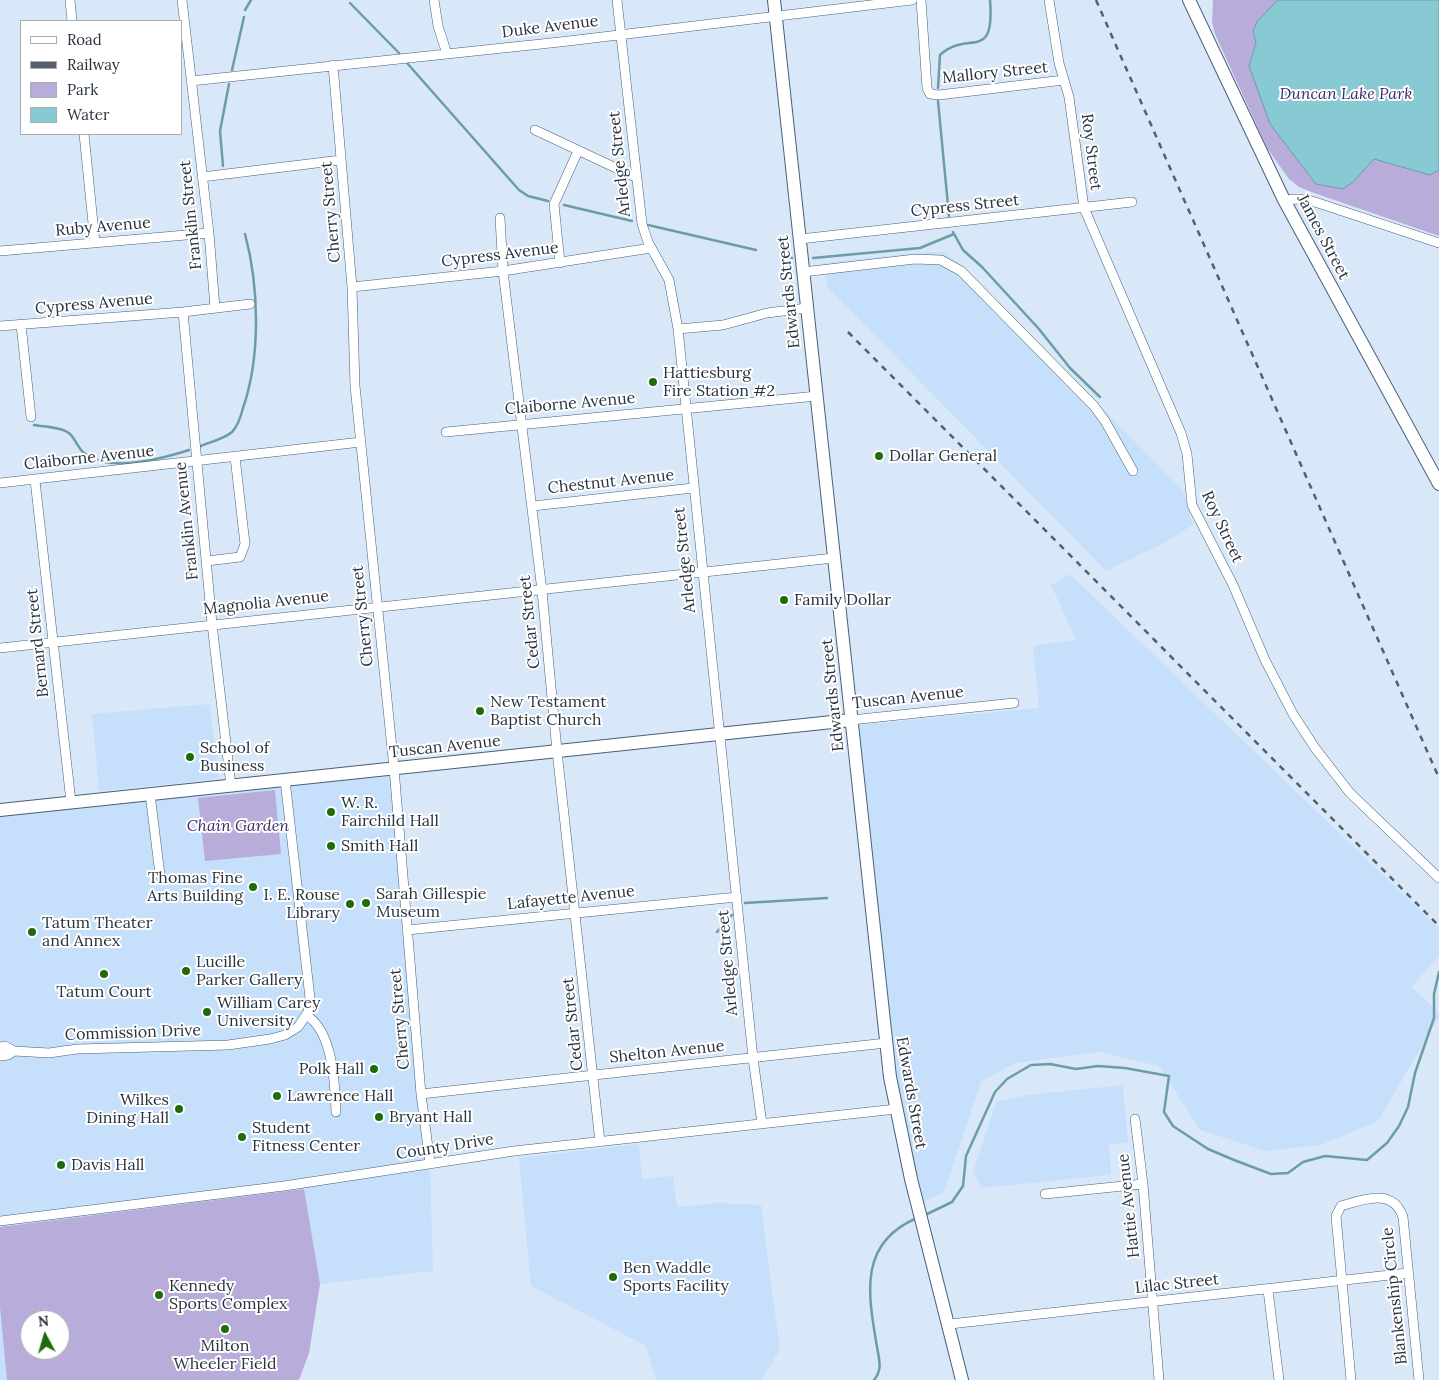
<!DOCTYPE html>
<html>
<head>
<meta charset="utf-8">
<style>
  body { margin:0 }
  #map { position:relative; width:1439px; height:1380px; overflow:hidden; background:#d8e8f9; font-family:Lora,serif }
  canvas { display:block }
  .legend { position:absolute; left:20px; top:20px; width:162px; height:115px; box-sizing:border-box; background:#fff; border:1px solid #a9adb2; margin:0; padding:6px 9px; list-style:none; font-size:15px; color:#29333f }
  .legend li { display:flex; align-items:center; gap:10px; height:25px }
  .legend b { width:25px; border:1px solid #a9adb2 }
  .north { position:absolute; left:20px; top:1310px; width:50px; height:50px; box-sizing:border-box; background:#fff; border:1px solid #a9adb2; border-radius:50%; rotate:354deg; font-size:14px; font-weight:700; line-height:20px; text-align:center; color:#29333f }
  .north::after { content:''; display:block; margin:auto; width:18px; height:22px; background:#1f6b0b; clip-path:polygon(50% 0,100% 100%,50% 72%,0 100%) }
</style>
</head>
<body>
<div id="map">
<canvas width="1439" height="1380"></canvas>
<ul class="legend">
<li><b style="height:6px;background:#fff"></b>Road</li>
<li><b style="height:6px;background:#54606d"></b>Railway</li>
<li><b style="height:14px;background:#b8acdb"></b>Park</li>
<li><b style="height:14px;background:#88cad4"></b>Water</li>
</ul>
<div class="north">N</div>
</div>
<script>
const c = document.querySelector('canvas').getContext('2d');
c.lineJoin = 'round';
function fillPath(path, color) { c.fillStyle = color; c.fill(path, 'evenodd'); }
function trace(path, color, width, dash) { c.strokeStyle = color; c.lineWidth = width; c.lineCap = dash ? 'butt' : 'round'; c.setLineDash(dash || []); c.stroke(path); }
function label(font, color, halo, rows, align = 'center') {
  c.font = font + ' Lora,serif'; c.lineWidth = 4; c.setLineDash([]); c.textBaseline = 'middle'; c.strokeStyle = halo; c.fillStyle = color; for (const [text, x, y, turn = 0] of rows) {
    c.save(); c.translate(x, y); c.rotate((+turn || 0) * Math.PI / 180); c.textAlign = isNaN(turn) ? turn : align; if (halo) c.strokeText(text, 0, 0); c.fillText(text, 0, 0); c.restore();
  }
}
const built = new Path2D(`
  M925 252H943L956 261 1182 489 1193 525 1162 544 1106 571 828 288 823 263Z
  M1070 574 1439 929V955L1412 987 1439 1013V1017L1378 1121 1321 1145 1265 1151 1200 1130 1159 1066 1099 1052 1015 1063 981 1082 944 1192 923 1202 899 1098 858 725 1039 708 1033 646 1076 640 1051 585Z
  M210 704 219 779 99 791 92 714Z
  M394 768 430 1163 433 1271 320 1284 309 1353 299 1380H0V810ZM30 1320H60V1350H30Z
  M1123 1085 1128 1143 1109 1144 1111 1175 982 1188 973 1172 996 1102 1028 1095Z
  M639 1144 642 1179 673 1176 677 1207 719 1203 761 1205 780 1350 761 1380H656L646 1346 531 1286 519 1158Z`);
const green = new Path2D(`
  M1213 0H1439V236L1314 193 1299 187 1289 179 1267 148 1215 34 1212 22Z
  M275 790 281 854 205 861 198 798Z
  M304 1189 320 1284 309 1353 299 1380H7L0 1307V1227ZM30 1320H60V1350H30Z`);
const water = new Path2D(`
  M1278 0H1439V170L1430 175 1374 159 1353 182 1343 189 1316 184 1270 124 1249 66 1256 43 1253 31 1257 22Z`);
const stream = new Path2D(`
  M350 3 399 53
  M245 10 251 0
  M407 63 519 190 528 196 548 201
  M232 70 244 17
  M938 88 940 55C968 29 995 64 990 0
  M938 101 949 216
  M223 166 220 131 229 84
  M564 205 632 221
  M648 225 756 250
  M953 232 963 250 982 267 1039 329 1070 368 1100 397
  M782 256 792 258
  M813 258 920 248 954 234
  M34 425C44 427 63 427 70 434 76 440 78 448 84 453 109 473 161 459 189 450
  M201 446C210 442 224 439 232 432 238 426 241 416 243 408 261 356 259 286 245 234
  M745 903 827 898
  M717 932 732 915
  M925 1215 952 1202 963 1186 966 1156 995 1092 1007 1079 1031 1065 1050 1064 1076 1069 1098 1066 1125 1068 1169 1076 1164 1112 1173 1126 1208 1149 1234 1160 1271 1174 1288 1173 1303 1162 1325 1156 1367 1160 1387 1143 1399 1126 1408 1107 1415 1073 1434 1018V994L1439 972
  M874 1380C883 1369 879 1360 877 1347 868 1294 858 1243 917 1218`);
const street = new Path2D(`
  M70 0 72 21
  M182 0 209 233 215 308
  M434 0 438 26 447 54
  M617 0 642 224 648 242 669 280 678 329 753 1058 762 1124
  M921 0 927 88 930 94 939 95 1064 80
  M1049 0 1059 63 1069 97 1084 208 1181 433 1187 454 1192 505 1233 585 1265 660 1293 714 1315 748 1350 793 1439 878
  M333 65 352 287 355 386 394 768 421 1094 430 1163
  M191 81 560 42 912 0
  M535 130 635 177
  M84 134 95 243
  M202 177 341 160
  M1284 200 1298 199 1312 201 1439 243
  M500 218 503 271 542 591 557 751 600 1142
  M800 239 1132 202
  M0 251 209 233
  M560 263 554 204 578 151
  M803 272 915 259 941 260 961 271 1094 406 1105 421 1133 471
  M352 287 503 271 651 248
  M183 312 212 624 231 786
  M21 325 31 417
  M0 326 183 312 250 304
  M678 329 723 325 767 313 807 308
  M446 432 817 396
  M35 480 71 802
  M0 483 361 442
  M533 506 693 488
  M207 561 240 557 245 544 235 457
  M0 648 834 558
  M851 720 1014 703
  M150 794 160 875
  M407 930 737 897
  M306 1015C333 1031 335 1084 336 1112
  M0 1047 5 1046 14 1051 49 1053 77 1049 228 1045 270 1039 285 1035 298 1027 308 1012 310 998 285 780
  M0 1056 8 1055 14 1051
  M421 1094 886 1043
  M1135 1119 1143 1184 1159 1380
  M1045 1194 1143 1184
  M0 1221 284 1186 514 1151 896 1109
  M1268 1290 1279 1380
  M950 1324 1408 1273
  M1351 1380 1336 1216 1341 1206C1364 1199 1393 1188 1403 1217L1419 1380`);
const secondary = new Path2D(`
  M774 0 890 1077 911 1179 962 1380
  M1189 0 1284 200 1439 484
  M0 810 851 720`);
const rail = new Path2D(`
  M1096 0 1439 778
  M848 332 1439 926`);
const markers = [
  [653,382,5,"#1f6b0b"],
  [879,456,5,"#1f6b0b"],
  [784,600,5,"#1f6b0b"],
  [480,711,5,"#1f6b0b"],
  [190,757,5,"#1f6b0b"],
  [331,812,5,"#1f6b0b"],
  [331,846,5,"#1f6b0b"],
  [253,887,5,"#1f6b0b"],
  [366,903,5,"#1f6b0b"],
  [350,904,5,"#1f6b0b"],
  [32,932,5,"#1f6b0b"],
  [186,971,5,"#1f6b0b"],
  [104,974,5,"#1f6b0b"],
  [207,1012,5,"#1f6b0b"],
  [374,1069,5,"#1f6b0b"],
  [277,1096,5,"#1f6b0b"],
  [179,1109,5,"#1f6b0b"],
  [379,1117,5,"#1f6b0b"],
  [242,1137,5,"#1f6b0b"],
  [61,1165,5,"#1f6b0b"],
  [613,1277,5,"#1f6b0b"],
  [159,1295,5,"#1f6b0b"],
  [225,1329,5,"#1f6b0b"]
];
const streetNames = [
  ["Duke Avenue",550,27,-7],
  ["Mallory Street",995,73,-6],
  ["Roy Street",1091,152,83],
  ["Arledge Street",620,164,-96],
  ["Cypress Street",965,206,-6],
  ["Cherry Street",331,212,-95],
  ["Franklin Street",191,215,-96],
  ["Ruby Avenue",103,227,-5],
  ["James Street",1323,237,62],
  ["Cypress Avenue",500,255,-7],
  ["Edwards Street",789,292,-96],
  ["Cypress Avenue",94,304,-5],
  ["Claiborne Avenue",570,404,-5],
  ["Claiborne Avenue",89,458,-6],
  ["Chestnut Avenue",611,482,-6],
  ["Franklin Avenue",187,521,-96],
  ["Roy Street",1222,527,65],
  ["Arledge Street",685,560,-96],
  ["Magnolia Avenue",266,603,-6],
  ["Cherry Street",363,616,-96],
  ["Cedar Street",530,622,-96],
  ["Bernard Street",38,643,-96],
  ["Edwards Street",833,695,-96],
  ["Tuscan Avenue",908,698,-6],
  ["Tuscan Avenue",445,747,-6],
  ["Lafayette Avenue",571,898,-6],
  ["Arledge Street",728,963,-95],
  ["Cherry Street",400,1019,-95],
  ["Cedar Street",573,1024,-96],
  ["Commission Drive",133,1033,-2],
  ["Shelton Avenue",667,1052,-6],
  ["Edwards Street",911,1093,80],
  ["County Drive",445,1147,-9],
  ["Hattie Avenue",1129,1206,-96],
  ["Lilac Street",1177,1284,-6],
  ["Blankenship Circle",1395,1296,-96]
];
const parkNames = [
  ["Duncan Lake Park",1346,94],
  ["Chain Garden",238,826]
];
const poiNames = [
  ["Hattiesburg",663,373],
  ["Fire Station #2",663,391],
  ["Dollar General",889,456],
  ["Family Dollar",794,600],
  ["New Testament",490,702],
  ["Baptist Church",490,720],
  ["School of",200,748],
  ["Business",200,766],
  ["W. R.",341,803],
  ["Fairchild Hall",341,821],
  ["Smith Hall",341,846],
  ["Thomas Fine",243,878,"right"],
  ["Arts Building",243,896,"right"],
  ["Sarah Gillespie",376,894],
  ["Museum",376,912],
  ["I. E. Rouse",340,895,"right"],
  ["Library",340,913,"right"],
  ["Tatum Theater",42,923],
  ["and Annex",42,941],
  ["Lucille",196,962],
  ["Parker Gallery",196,980],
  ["Tatum Court",104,992,"center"],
  ["William Carey",217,1003],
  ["University",217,1021],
  ["Polk Hall",364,1069,"right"],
  ["Lawrence Hall",287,1096],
  ["Wilkes",169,1100,"right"],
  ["Dining Hall",169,1118,"right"],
  ["Bryant Hall",389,1117],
  ["Student",252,1128],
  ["Fitness Center",252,1146],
  ["Davis Hall",71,1165],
  ["Ben Waddle",623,1268],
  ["Sports Facility",623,1286],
  ["Kennedy",169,1286],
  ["Sports Complex",169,1304],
  ["Milton",225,1346,"center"],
  ["Wheeler Field",225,1364,"center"]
];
fillPath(built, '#c6e0fc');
fillPath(green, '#b8acdb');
fillPath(water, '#88cad4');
trace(water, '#6c9da7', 1);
trace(stream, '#6c9da7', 2.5);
trace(street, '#485e77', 10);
trace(secondary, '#485e77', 14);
trace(street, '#fff', 9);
trace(secondary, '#fff', 12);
trace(rail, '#54606d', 2.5, [6, 6]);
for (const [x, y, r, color] of markers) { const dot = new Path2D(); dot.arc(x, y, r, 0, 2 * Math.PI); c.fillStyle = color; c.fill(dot); trace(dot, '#fff', 2); }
label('16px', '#29333f', '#fff', streetNames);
label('italic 16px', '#3f2c66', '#fff', parkNames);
label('16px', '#29333f', '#fff', poiNames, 'left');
</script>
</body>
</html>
